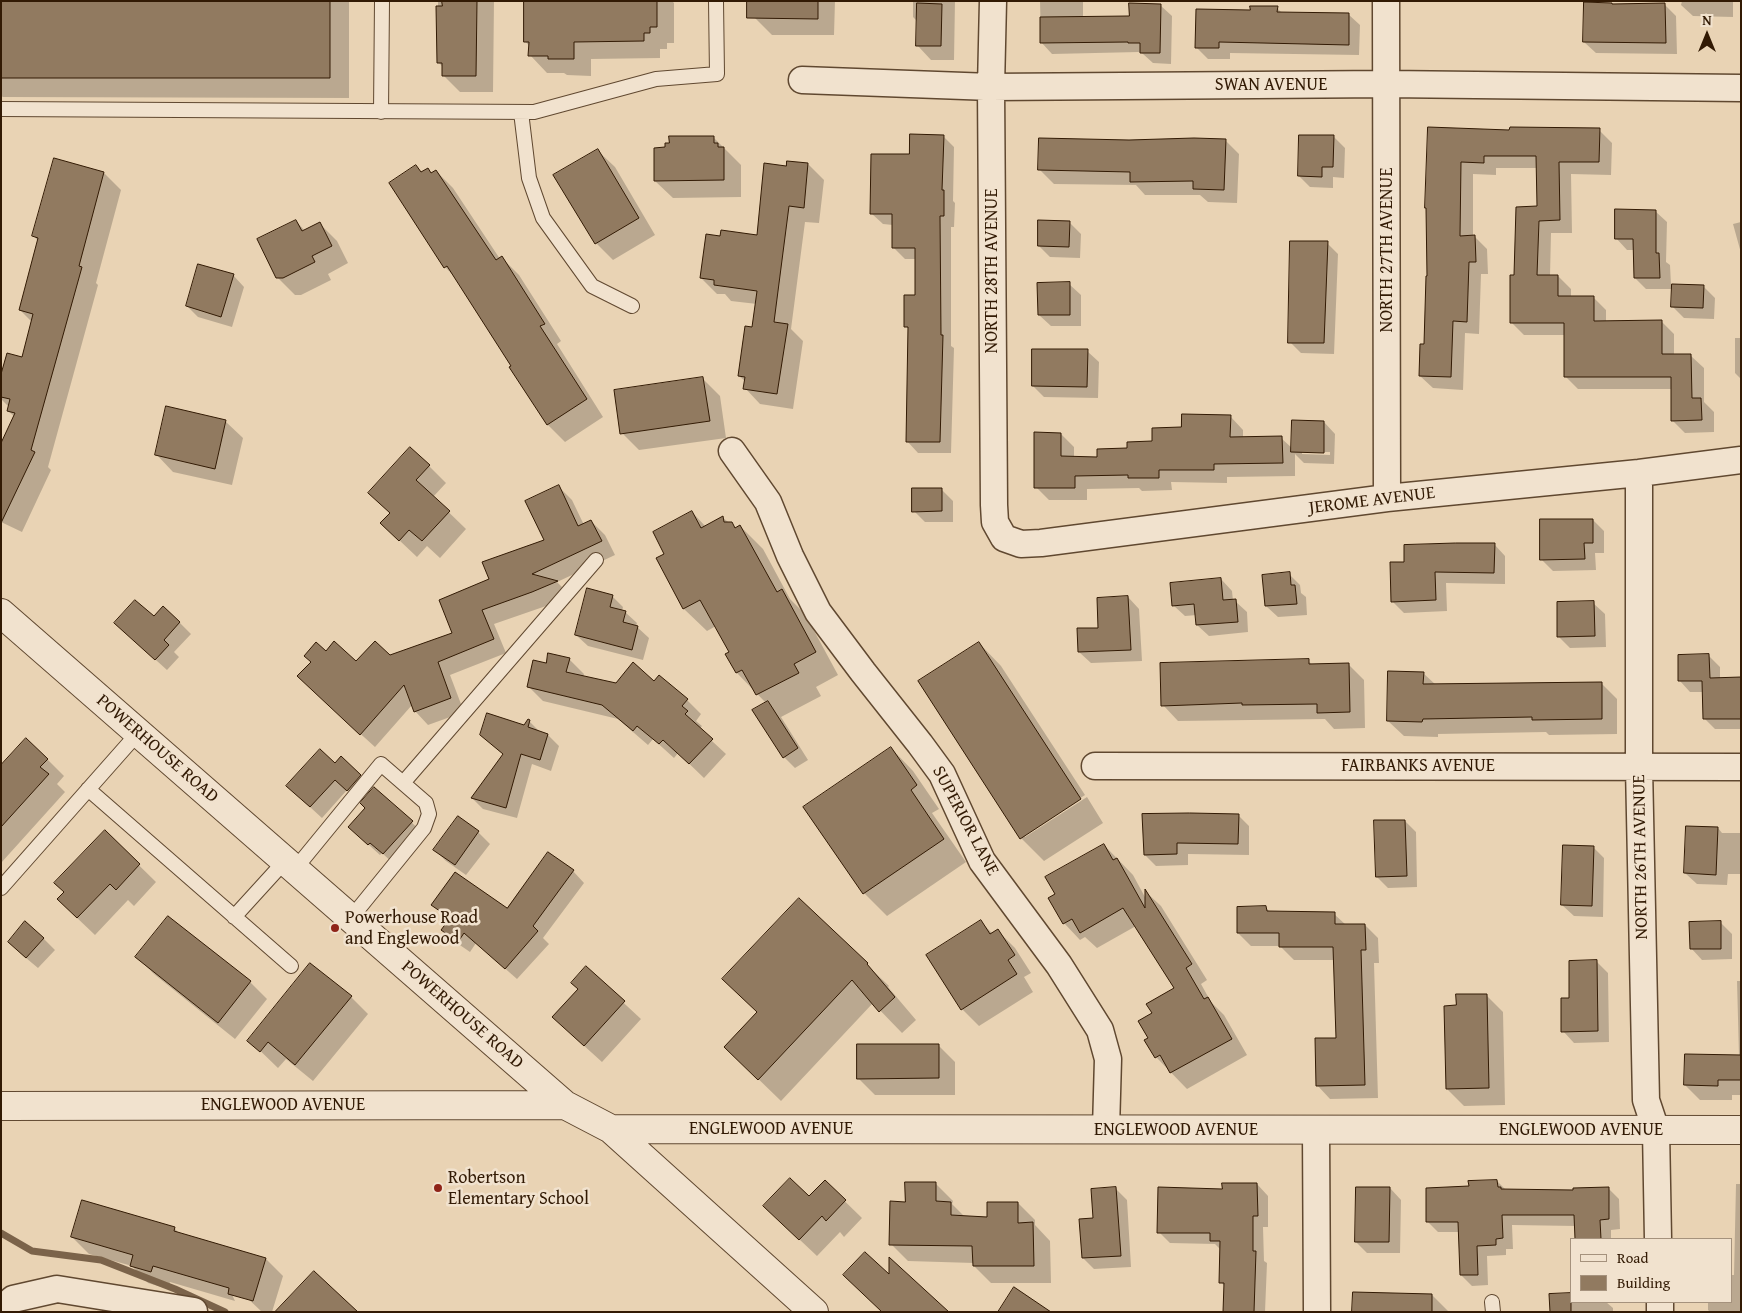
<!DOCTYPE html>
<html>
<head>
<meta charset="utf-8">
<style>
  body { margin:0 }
  #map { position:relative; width:1742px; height:1313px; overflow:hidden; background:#e9d3b4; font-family:"Gentium Book Plus",serif }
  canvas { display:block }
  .frame { position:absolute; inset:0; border:2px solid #321a04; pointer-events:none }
  .legend { position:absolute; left:1570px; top:1238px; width:162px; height:65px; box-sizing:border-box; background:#f1e2ce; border:1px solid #a5927d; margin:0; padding:6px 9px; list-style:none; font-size:15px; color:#321a04 }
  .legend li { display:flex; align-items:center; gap:10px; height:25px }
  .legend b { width:25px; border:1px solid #a5927d }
  .north { position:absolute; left:1682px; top:10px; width:50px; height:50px; -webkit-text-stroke:4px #f1e2ce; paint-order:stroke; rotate:0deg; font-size:14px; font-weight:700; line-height:20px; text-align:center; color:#321a04 }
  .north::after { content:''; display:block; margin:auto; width:18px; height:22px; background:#321a04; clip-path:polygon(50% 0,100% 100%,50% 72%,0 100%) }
</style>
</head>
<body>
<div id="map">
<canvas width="1742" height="1313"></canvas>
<div class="frame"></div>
<ul class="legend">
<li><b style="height:6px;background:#f1e2ce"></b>Road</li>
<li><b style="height:14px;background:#917a60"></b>Building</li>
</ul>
<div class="north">N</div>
</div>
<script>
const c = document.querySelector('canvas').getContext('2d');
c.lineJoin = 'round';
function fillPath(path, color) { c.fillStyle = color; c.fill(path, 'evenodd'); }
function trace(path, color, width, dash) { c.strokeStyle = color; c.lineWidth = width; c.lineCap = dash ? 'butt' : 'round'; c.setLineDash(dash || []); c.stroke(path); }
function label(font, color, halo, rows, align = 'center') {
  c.font = font + ' "Gentium Book Plus",serif'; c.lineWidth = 5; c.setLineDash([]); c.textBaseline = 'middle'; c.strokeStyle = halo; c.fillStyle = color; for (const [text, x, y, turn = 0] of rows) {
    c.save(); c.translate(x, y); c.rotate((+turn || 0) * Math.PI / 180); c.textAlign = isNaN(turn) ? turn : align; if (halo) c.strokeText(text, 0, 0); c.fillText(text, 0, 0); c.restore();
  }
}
const shadow = new Path2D(`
  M1 1H349V98L3 97 1 96Z
  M438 1H494L493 92H460L443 75V67L438 62Z
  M525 1H672L674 3V43H667V49H660V58L591 59V76L567 75 564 73H547L530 55V47L525 41Z
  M755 1H835L834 35H772L755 18Z
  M913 1H955L954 60H931L918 46V22L913 17Z
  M1040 1H1083V18L1130 17 1160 5 1172 16 1171 64 1153 63 1143 54 1139 52 1052 54 1041 42Z
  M1682 1H1733V17L1693 16 1681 5Z
  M1612 4 1613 5H1665L1676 16 1677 54 1596 53 1584 42Z
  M1277 8 1283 14H1348L1360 25 1359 55 1230 53V59H1208L1196 47 1251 11Z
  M1429 128 1511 131 1599 130 1612 143 1611 175 1571 174 1572 233H1551L1550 276H1558L1571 289V297H1593L1606 310V322L1661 321 1674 334V356H1691L1704 368V402L1714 412V432L1685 433 1672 420V389H1578L1565 376V335H1524L1512 323 1516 276 1538 208 1537 168H1496V175L1473 174V237H1475L1487 249 1488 274H1481L1479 334 1465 333 1463 390 1433 388 1420 376 1425 345 1429 277Z
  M943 136 954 147 953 201 955 203 954 227H951V346L954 348 951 453H918L907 441 909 329 906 326 916 296V259H905L893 247V225L883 224 871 213 910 155Z
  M713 137 741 165V197L673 198 655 181 667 148Z
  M1334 137 1345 148 1344 178 1333 177V188L1310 187 1299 176Z
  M1225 140 1239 154 1237 203 1208 202 1200 195H1145L1136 185 1054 184 1040 170 1129 141Z
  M597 150 615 167 655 235 613 260 596 243Z
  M808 164 824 180 819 223 805 222 791 329 803 341 793 409 760 404 745 388 746 382 739 376 753 328 757 304 731 301 725 294H717L701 278 721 237 758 236 787 167Z
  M416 167 422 173 432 174 436 171 453 188 500 259 502 258 519 275 561 341 557 344 603 417 565 442 548 425 456 278 445 267 391 183Z
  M104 173 121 190 96 283 98 285 48 467 51 470 22 532 1 522 15 417 8 411 9 407 1 399V378L23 359 32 322 20 310 38 241 34 236Z
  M1655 211 1667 222 1666 262 1670 265 1671 285 1704 287 1715 298 1714 319 1684 318 1672 306 1673 289H1646L1635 278 1634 250H1627L1616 238Z
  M296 221 305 231 320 224 337 241 348 263 328 274 331 280 301 295H295L277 277Z
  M1069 222 1081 234 1080 258 1050 257 1039 246Z
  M1741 222V253L1733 224Z
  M1327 243 1338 254 1334 354 1301 353 1290 342Z
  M233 275 244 287 232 327 198 317 187 306Z
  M1069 284 1081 295V326H1051L1039 315Z
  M1735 338H1741V379L1735 373Z
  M1087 351 1099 362 1098 398 1044 397 1033 386Z
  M703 379 720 396 726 438 639 450 622 433Z
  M1230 416 1243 430V438H1281L1293 449 1324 422 1335 434 1334 464 1304 463 1295 454V476L1227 477V483L1171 482 1172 490 1142 491 1139 488 1087 489V500H1049L1036 487 1061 434 1074 447V458H1099L1154 442 1183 428ZM1302 452H1330V455L1302 454Z
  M225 421 243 438 232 485 173 472 156 454Z
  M429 466 446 483 433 497 466 529 440 558 427 546 417 557 399 540 391 514 370 493Z
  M559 487 572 500 584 525 591 521 605 535 615 555 557 582 570 595 546 606 494 624 506 653 450 675 464 712 428 725 415 711 412 705 375 747 312 690V662L326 652 356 663 390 657 454 633 490 580 545 541Z
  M941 489 953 501V522H925L914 511Z
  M692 512 706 527 723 518 736 528 740 526 763 549 790 599 805 614 838 675 816 687 821 696 781 717 808 760 795 768 784 757 766 703 737 673 727 655 731 653 716 626 707 631 684 609 658 559 666 554Z
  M1593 520 1604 531V553H1595L1596 570 1553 571 1542 560Z
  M1494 544 1505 556V584L1446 583 1447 611 1404 613 1393 602 1406 563Z
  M1289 574 1300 585 1301 593 1306 597 1307 615 1278 617 1266 606Z
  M1221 579 1232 591 1233 601H1235L1247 612 1248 632 1209 636 1197 625V615L1185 616 1173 605Z
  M612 596 623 607 622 611 625 612 637 623 636 626 649 638 643 660 588 646 576 635Z
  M1128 597 1139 609 1142 661 1091 663 1079 652Z
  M1593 603 1605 614 1606 647 1570 648 1559 637Z
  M154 618 179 622 191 634 174 652 179 657 167 670 127 634Z
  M979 643 1001 666 1085 795 1025 834V837L1087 797 1103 823 1044 861 1021 838Z
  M1709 656 1720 667V679L1741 678V729H1715L1704 718V692H1690L1680 681Z
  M569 659 584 674 583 677 616 684 655 682 687 700 701 714 696 721 702 726 699 729 726 754 704 778 678 753 674 758 653 739 648 745 618 719 543 701 528 686 547 665Z
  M1308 661 1313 665 1348 664 1364 680 1365 728 1334 729 1325 719 1178 721 1163 705Z
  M1423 673 1436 685 1601 683 1617 699V734L1549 735 1546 732 1438 734V737L1404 736 1388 721Z
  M529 721 540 732 548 735 559 746 551 771 532 764 517 818 483 809 472 798 504 755 481 735 524 727Z
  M891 748 913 771 939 809 932 813 966 862 887 916 864 893 805 807Z
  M47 759 64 776 57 784 65 792 1 863V767Z
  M335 765 360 776 371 787 359 801 347 790 322 818 299 797Z
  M374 788 423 833 395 865 382 853 380 855 349 827 367 808Z
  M1238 815 1249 826V855L1188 854V865L1156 866 1145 855Z
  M458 818 478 832 490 844 466 875 446 861 435 850Z
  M1405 821 1416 832 1417 887 1388 888 1377 877Z
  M1718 828 1722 833H1741V874H1728L1727 885 1697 884 1685 873Z
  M105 832 156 882 134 906 128 900 95 935 75 916Z
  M1104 845 1133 875 1146 899V892L1161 906 1207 980 1201 984 1211 1002 1224 1015 1247 1055 1187 1089 1156 1057 1149 1039 1153 1014 1175 989 1136 926 1097 948 1085 937 1080 940 1064 923 1056 895Z
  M1593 847 1604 858 1603 917 1574 916 1562 905Z
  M573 871 584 883 543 938 549 944 517 979 476 943 470 952 454 941 443 930 450 920 433 905 507 910Z
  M799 900 889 986 888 987 916 1020 902 1033 873 1003 781 1101 748 1069 758 1013Z
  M1266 908 1271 913 1334 914 1346 925H1365L1378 938 1379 963H1374L1378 1098 1330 1099 1317 1085 1337 1039 1335 960H1294L1280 946H1251L1238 933Z
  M981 922 993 934 998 931 1015 948 1031 973 1024 977 1033 992 979 1026 962 1009Z
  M1720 922 1732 934V959L1702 960 1691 948Z
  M43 938 55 950 38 968 20 953Z
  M137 957 250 982 267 999 235 1039 154 974Z
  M1596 961 1608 973 1609 1042 1574 1043 1563 1031 1570 999Z
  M586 968 641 1019 602 1062 571 1034 579 989Z
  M1737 981H1741V1095H1732V1100H1700L1685 1085 1739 1056Z
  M1486 995 1503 1012 1505 1105 1464 1106 1447 1089 1457 1007Z
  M351 997 368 1014 313 1081 286 1059 278 1068 249 1040Z
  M938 1045 955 1062V1095H875L858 1078Z
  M1497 1181 1506 1190 1575 1191 1608 1188 1619 1199 1620 1229 1611 1230V1239H1576V1226L1512 1225 1513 1249H1506V1255L1487 1256 1488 1285 1472 1286 1461 1275 1460 1232H1438L1428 1222 1470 1187Z
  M825 1182 862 1218 844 1237 840 1232 817 1256 782 1223Z
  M935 1183 953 1201 952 1204 965 1217 989 1218 1018 1203 1035 1220V1225L1050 1241 1051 1283H991L974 1266V1263L908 1261 891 1244 906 1203Z
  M1257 1184 1268 1196V1227H1263L1264 1261 1267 1263 1265 1312H1225V1287L1221 1282V1250L1215 1244 1170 1243 1159 1232 1223 1190Z
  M1736 1184H1741V1312H1710L1708 1310V1302H1731V1275H1734Z
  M1115 1188 1127 1200 1131 1267 1094 1269 1083 1258 1094 1220Z
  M1390 1188 1401 1200 1400 1253H1367L1356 1242Z
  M174 1228 180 1234 266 1259 283 1276 272 1312H262L223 1275 235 1301 170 1282 168 1289 148 1283 132 1266 89 1254 72 1237Z
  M1432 1295 1449 1312H1353Z
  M1571 1302H1606L1613 1308V1312H1551Z`);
const stream = new Path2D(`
  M1 1233 32 1251 101 1260 175 1289 225 1312`);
const building = new Path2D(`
  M1 1H330V78H1Z
  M442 1H477L476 76H442V63H437L436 6H442Z
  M524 1H657V27H650V33H644V41L574 42V59H548V56H528L529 42H524Z
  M747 1H818V19L747 18Z
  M1584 2 1612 3V4L1665 3 1666 43 1583 42Z
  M917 3 942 4 941 46H916Z
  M1129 3 1161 4 1160 53H1140V43H1128V42L1040 43V17L1129 16Z
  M1250 6H1278L1277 12 1349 13V45L1219 42V48H1195L1196 9 1250 10Z
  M1428 127 1509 130 1510 127 1600 128 1599 162H1559L1560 220 1539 221 1537 275H1558V296H1594V321L1662 320V354H1691L1692 398H1701L1702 420 1671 421V377H1564V323H1510V275H1514L1516 207 1537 206 1536 156H1484V163L1461 162 1460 236 1475 235 1476 262H1469L1467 322 1453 321 1451 377 1419 376 1420 344H1424L1426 276H1427L1426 208H1425Z
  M910 134 944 135 942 190H944V216H940L941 335H943L940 442H906L908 327H904V295H915V248H892V214H870L871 154H909Z
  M1299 135H1334L1333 167H1322V177L1298 176Z
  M669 136H714V143H718V147H724V180L654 181V148L665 147V143H669Z
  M1039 138 1129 140 1194 138 1226 139 1224 190 1193 189V181L1130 182V172L1038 170Z
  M598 149 639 218 595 244 553 175Z
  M54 158 104 172 79 266 82 267 31 450 35 452 1 523V443L15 413 7 411 10 399 1 397V374L7 353 22 357 33 314 19 310 38 238 32 236Z
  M787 161 808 163 804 208 789 206 774 322 788 324 777 394 743 389 745 377 738 376 745 326 752 327 757 291 714 285V280L700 278 706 234 720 236 721 230 757 235 764 163 786 166Z
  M416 165 421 172 428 168 431 173 436 170 496 260 502 256 545 324 540 326 587 399 547 425 509 367 511 366 447 266 444 268 389 183Z
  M1615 209 1656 210V253H1659L1660 278H1634L1633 239H1615Z
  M296 220 302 231 320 222 332 246 312 256 315 262 283 278H276L257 239Z
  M1038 220 1070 221 1069 247 1038 246Z
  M1290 241H1328L1324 343H1288Z
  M198 264 234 274 221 317 186 306Z
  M1070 282V315H1038L1037 283Z
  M1672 284 1704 285 1703 308 1671 307Z
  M1032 349H1088L1087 387 1032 386Z
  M703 377 710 421 620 434 614 390Z
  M166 406 226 420 215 469 155 455Z
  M1182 414 1231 415 1230 437 1282 436 1283 463 1214 464V470H1159V478H1128V475L1075 476V488H1034V432L1061 433V456L1097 457V449L1127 448V442L1152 441V428L1181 427Z
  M1292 420 1324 421V453L1291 452Z
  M410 447 430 465 416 480 450 511 422 541 409 530 399 541 380 523 390 513 368 493Z
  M559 485 578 526 591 520 602 541 532 574 558 581 532 592 482 610 494 639 438 662 451 698 414 712 404 685 360 735 297 676 311 662 304 656 316 642 326 651 334 641 356 661 375 641 390 655 452 633 439 600 489 579 482 562 544 540 525 501Z
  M912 488H942V511L912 512Z
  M692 511 701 528 723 516 724 522H732L735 528 740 525 777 592 782 589 816 652 794 664 799 673 756 695 742 670 736 673 725 654 729 652 700 600 683 609 656 558 664 554 653 532Z
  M1540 519H1593V543H1584L1585 559 1540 560Z
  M1456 543H1495L1494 573 1435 572 1436 600 1391 602 1390 562H1404V545Z
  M1290 572 1291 585H1295L1297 604 1265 606 1262 575Z
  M1221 578 1223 600 1236 599 1238 622 1196 625 1194 604 1172 606 1170 583Z
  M587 588 613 595 610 607 626 611 623 622 638 626 632 650 575 635Z
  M1128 596 1131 650 1078 652 1077 628H1098L1097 598Z
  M135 600 154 616 163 606 180 622 164 640 169 645 155 660 114 623Z
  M1594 601 1595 636 1557 637V602Z
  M979 642 1081 799 1020 839 918 681Z
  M548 653 570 658 566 672 616 683 633 662 654 681 659 675 688 699 682 706 688 711 685 714 713 739 689 764 663 740 659 744 637 726 633 731 602 705 527 687 533 660 546 663Z
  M1709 654 1710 678 1741 677V719H1703L1702 681H1678V655Z
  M1309 659V664L1349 663 1350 712 1317 713V704L1242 705V703L1161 706 1160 663Z
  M1388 671 1424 672 1423 684 1602 682V719L1532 720V717L1423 719 1422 722 1387 721Z
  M768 701 798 748 783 758 752 710Z
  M487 713 524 725 528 719 530 720 528 727 548 734 540 760 521 754 506 808 471 798 503 754 480 735Z
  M26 738 48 759 40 767 49 774 1 827V765Z
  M891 747 917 785 911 790 944 839 863 894 803 807Z
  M320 749 335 763 341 756 361 775 347 791 335 780 310 807 286 786Z
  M374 787 413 821 383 854 370 843 368 845 348 827 365 808 360 803Z
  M1190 813 1239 814 1238 844 1177 843V854L1144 855 1142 814Z
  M458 816 479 831 455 865 433 850Z
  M1374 820H1405L1407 876 1376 877Z
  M1686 826 1718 827 1716 875 1684 873Z
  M105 830 140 864 116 890 110 884 77 918 57 899 64 892 54 883Z
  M1104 844 1113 860 1117 858 1145 908V889L1192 964 1186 968 1204 999 1208 997 1232 1039 1170 1073 1160 1055 1155 1058 1144 1040 1148 1038 1138 1021 1152 1013 1146 1004 1174 988 1123 908 1080 933 1072 919 1063 924 1048 898 1055 894 1045 877Z
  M1563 845 1594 846 1592 906 1561 905Z
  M548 852 574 870 533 926 538 931 505 969 464 933 458 942 441 930 450 918 431 905 455 872 507 908Z
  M799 898 868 963 867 964 895 997 879 1012 852 980 758 1080 724 1047 757 1012 722 979Z
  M1266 906 1267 911 1335 912V924H1365L1366 950H1361L1365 1085 1316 1086 1315 1038H1336L1333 947H1279V933H1237V907Z
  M168 916 251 981 218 1023 135 957Z
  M981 920 990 934 998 929 1015 955 1008 960 1017 974 961 1010 926 955Z
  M25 921 44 938 26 958 8 942Z
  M1721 921V949H1690L1689 922Z
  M1597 960 1598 1031 1561 1032V998H1569V961Z
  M310 963 352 996 295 1065 268 1042 260 1052 247 1041Z
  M586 966 625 1001 584 1046 552 1017 578 989 571 983Z
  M1456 994H1487L1489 1088 1446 1089 1444 1006 1456 1005Z
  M857 1044H939V1078L857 1079Z
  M1685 1054 1741 1055V1080H1718V1086L1684 1085Z
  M790 1178 809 1196 825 1180 846 1200 826 1221 822 1216 799 1240 763 1206Z
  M1497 1180 1498 1187H1501V1189L1573 1190V1188L1609 1187V1219L1600 1220 1601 1239H1575L1574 1215H1502L1503 1238 1496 1239V1245L1477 1246 1478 1275H1460L1458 1222H1426V1188L1469 1186 1468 1181Z
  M905 1182H936V1201L951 1202V1215L987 1217V1202H1018V1223L1033 1222 1034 1266H973L972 1246 889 1245 890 1201 905 1202Z
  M1222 1183H1257L1258 1216H1253V1251H1256L1254 1312H1223L1224 1283H1219L1220 1241H1210V1233H1157L1158 1187 1222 1189Z
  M1116 1187 1121 1256 1082 1258 1079 1219 1093 1218 1091 1189Z
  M1356 1187H1390L1389 1242H1355Z
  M82 1200 175 1227 174 1231 266 1258 253 1301 228 1294 229 1288 153 1266 151 1272 130 1266 133 1255 71 1237Z
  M865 1252 889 1274V1257L949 1312H882L843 1275Z
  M314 1271 358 1312H275Z
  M1014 1287 1051 1312H998Z
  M1353 1292 1432 1294V1312H1352Z
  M1571 1293V1312H1550L1549 1294Z`);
const service = new Path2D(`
  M1 109 534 112 656 79 717 74 716 1
  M381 112 382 1
  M521 112 529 178 543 218 592 286 632 306
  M403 783 596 560
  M88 789 291 966
  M295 869 381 764 426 803 429 814 424 828 351 918
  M1 888 138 733
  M234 917 285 861
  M1492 1302 1493 1312`);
const minor = new Path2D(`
  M993 1 991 87 994 505 995 522 1004 538 1021 544 1041 543 1387 498 1639 473 1741 460
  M1386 1 1387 498
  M802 80 991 87 1387 84 1741 88
  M732 451 768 502 790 556 818 612 863 672 920 744 942 774 982 861 1059 965 1100 1030 1108 1059 1106 1129
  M1639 473V767L1646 1100 1656 1130 1658 1239
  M1095 766 1741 767
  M1316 1130 1317 1312
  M1660 1302V1312
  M1 1310 13 1299 57 1289 194 1311`);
const tertiary = new Path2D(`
  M1 613 565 1105 611 1129 814 1312
  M1 1106 565 1105
  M611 1129 1741 1130`);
const markers = [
  [335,928,5,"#8f2418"],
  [438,1188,5,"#8f2418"]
];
const streetNames = [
  ["SWAN AVENUE",1271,85],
  ["NORTH 27TH AVENUE",1387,250,-90],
  ["NORTH 28TH AVENUE",992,271,-90],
  ["JEROME AVENUE",1372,501,-7],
  ["POWERHOUSE ROAD",157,749,41],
  ["FAIRBANKS AVENUE",1418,766],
  ["SUPERIOR LANE",965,821,62],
  ["NORTH 26TH AVENUE",1641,857,-91],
  ["POWERHOUSE ROAD",462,1015,41],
  ["ENGLEWOOD AVENUE",283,1105],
  ["ENGLEWOOD AVENUE",771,1129],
  ["ENGLEWOOD AVENUE",1176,1130],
  ["ENGLEWOOD AVENUE",1581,1130]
];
const poiNames = [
  ["Powerhouse Road",345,918],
  ["and Englewood",345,939],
  ["Robertson",448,1178],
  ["Elementary School",448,1199]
];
fillPath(shadow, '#0003');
trace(stream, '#7b634a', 7);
fillPath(building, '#917a60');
trace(building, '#321a04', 1);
trace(service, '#604830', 16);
trace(minor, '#604830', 29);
trace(tertiary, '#604830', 30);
trace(service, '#f1e2ce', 14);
trace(minor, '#f1e2ce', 26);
trace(tertiary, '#f1e2ce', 28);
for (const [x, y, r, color] of markers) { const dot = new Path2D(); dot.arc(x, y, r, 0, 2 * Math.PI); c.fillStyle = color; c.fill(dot); trace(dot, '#f1e2ce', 2); }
label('18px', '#321a04', '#f1e2ce', streetNames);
label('18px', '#321a04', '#f1e2ce', poiNames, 'left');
</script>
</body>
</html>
